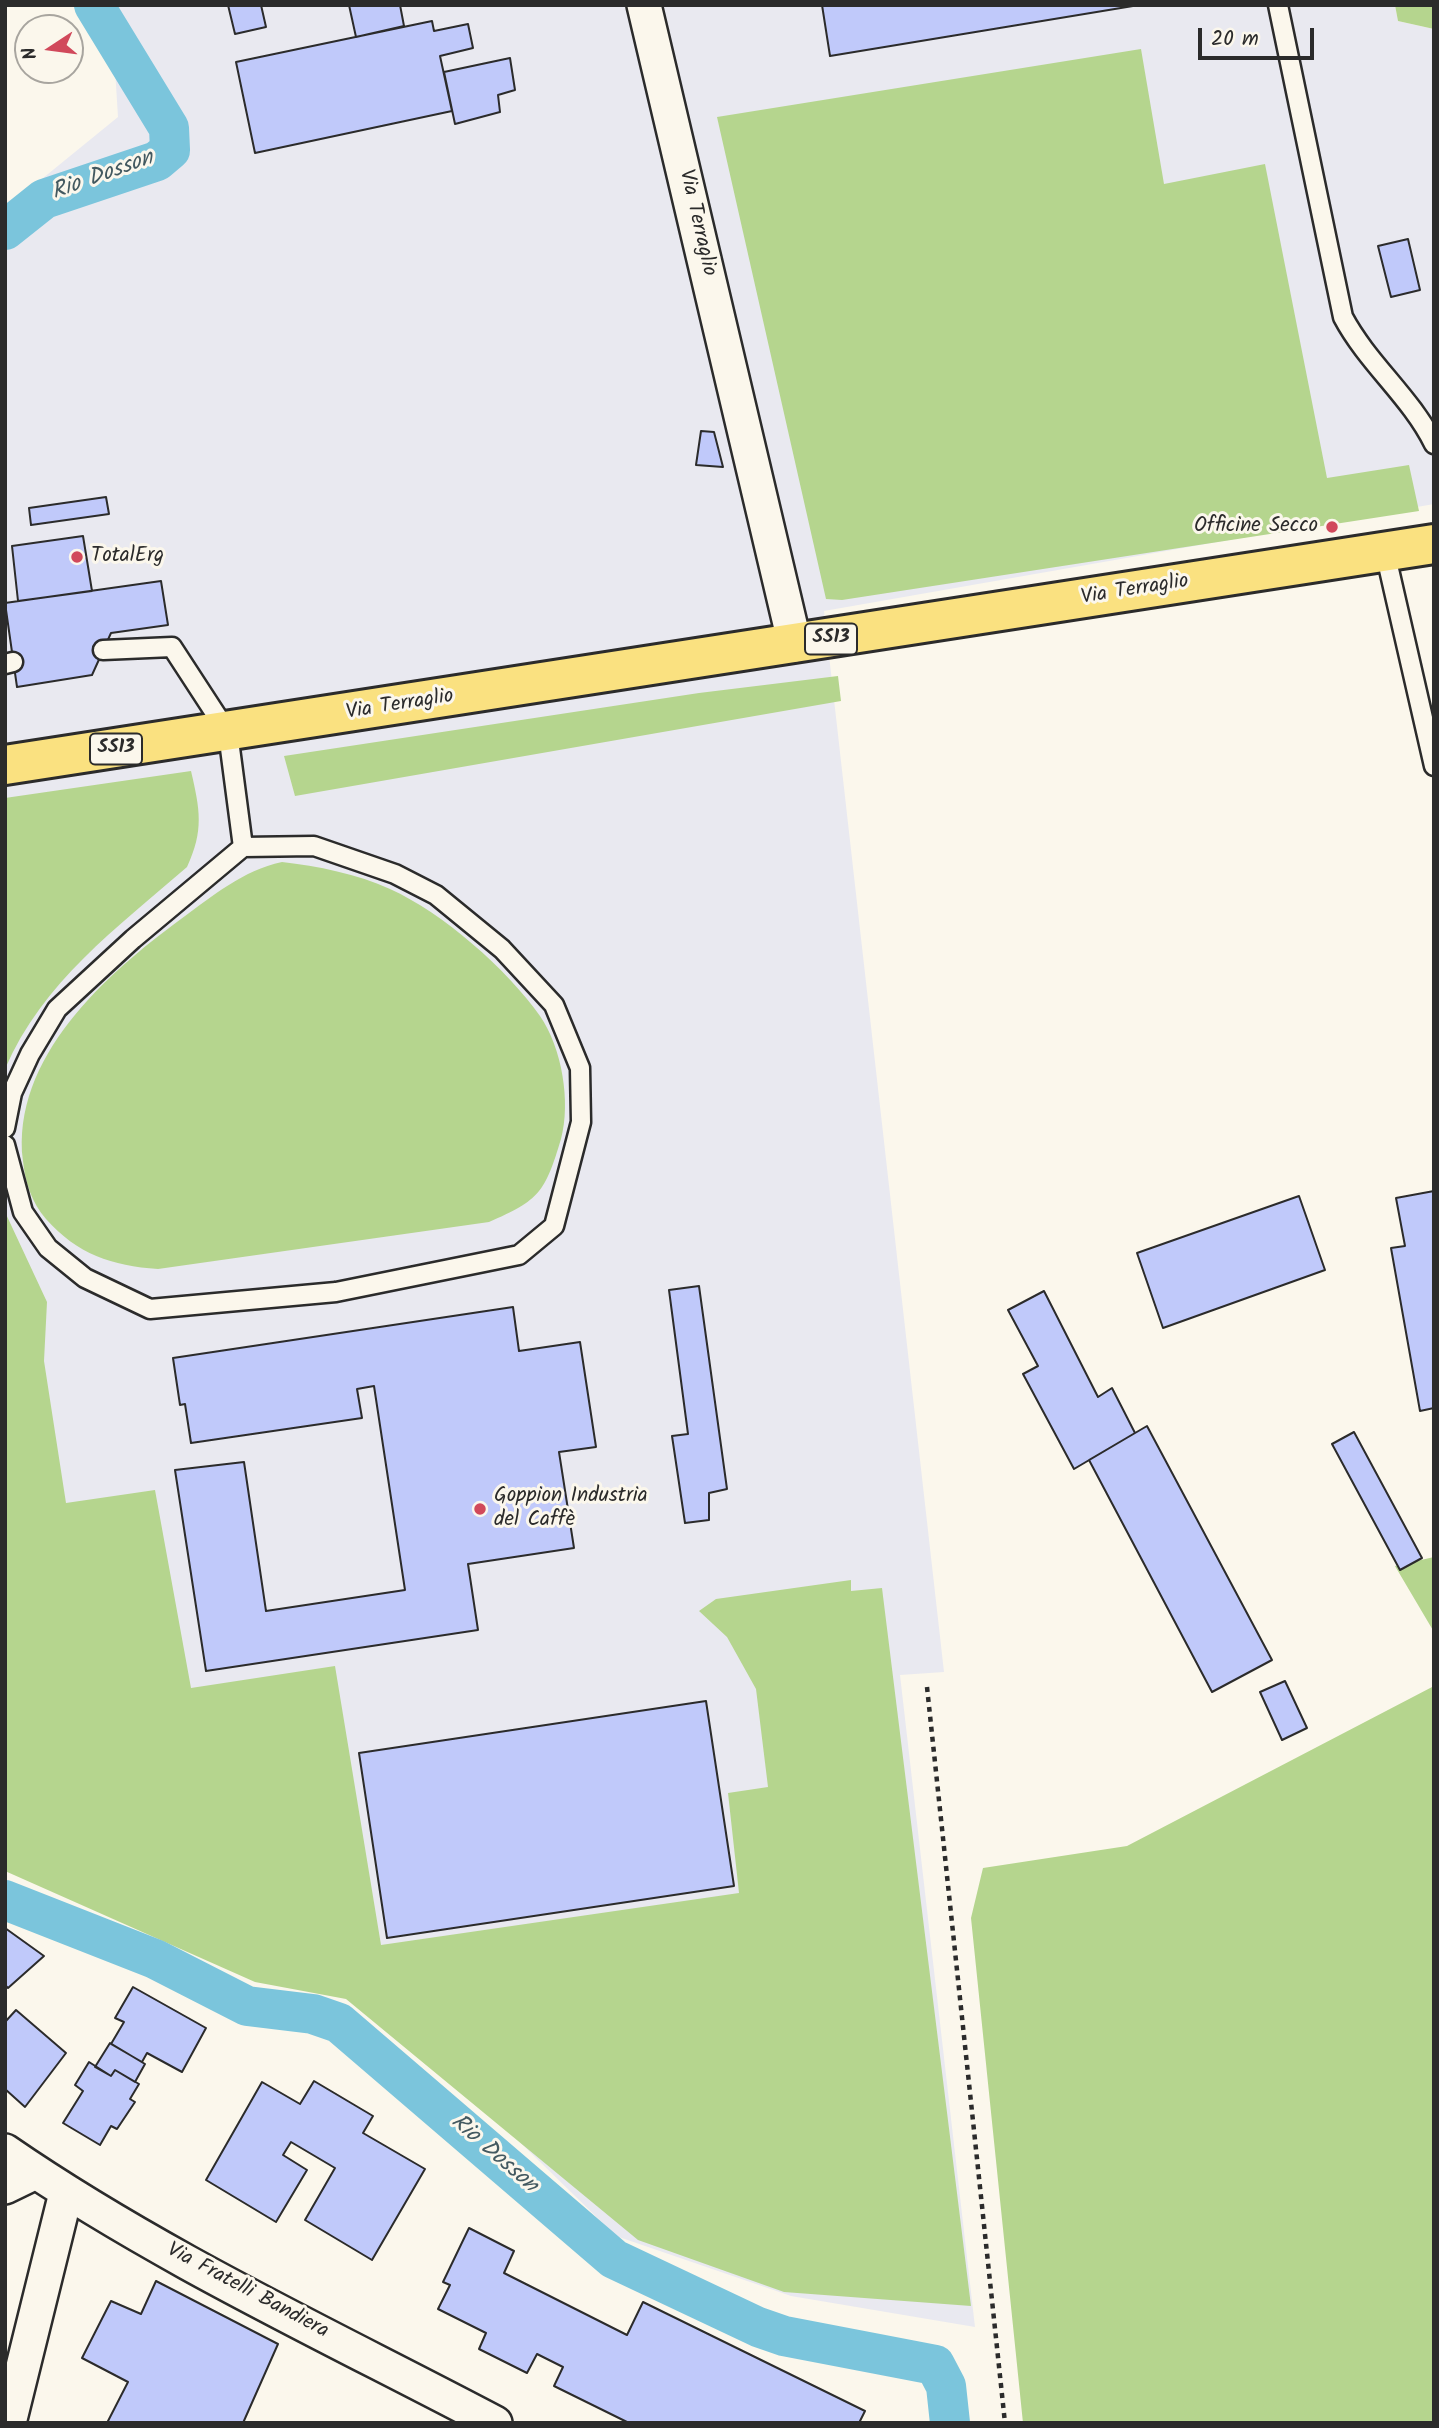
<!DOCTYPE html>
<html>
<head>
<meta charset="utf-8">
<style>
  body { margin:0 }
  #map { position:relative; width:1439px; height:2428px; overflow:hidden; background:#fbf7ec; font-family:Kalam,sans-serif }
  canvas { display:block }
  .frame { position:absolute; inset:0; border:7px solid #2b2b2b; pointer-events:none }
  .north { position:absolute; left:14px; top:14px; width:70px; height:70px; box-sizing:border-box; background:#fbf7ec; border:2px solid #a8a59f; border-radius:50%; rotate:257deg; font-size:19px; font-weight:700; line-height:28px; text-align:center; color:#2b2b2b }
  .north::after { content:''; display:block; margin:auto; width:24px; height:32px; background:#d1495b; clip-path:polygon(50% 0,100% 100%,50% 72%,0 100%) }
  .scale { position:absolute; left:1198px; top:28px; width:116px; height:32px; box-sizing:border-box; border:4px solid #2b2b2b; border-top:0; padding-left:9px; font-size:21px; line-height:24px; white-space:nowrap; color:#2b2b2b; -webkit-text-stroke:5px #fbf7ec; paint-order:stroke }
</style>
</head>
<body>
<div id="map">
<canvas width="1439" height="2428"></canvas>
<div class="frame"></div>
<div class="north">N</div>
<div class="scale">20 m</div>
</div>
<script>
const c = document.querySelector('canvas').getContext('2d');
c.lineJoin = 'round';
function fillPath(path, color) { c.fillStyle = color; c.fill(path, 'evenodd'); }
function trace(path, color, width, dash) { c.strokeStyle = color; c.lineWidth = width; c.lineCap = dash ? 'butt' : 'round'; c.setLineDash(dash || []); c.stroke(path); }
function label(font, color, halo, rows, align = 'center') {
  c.font = font + ' Kalam,sans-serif'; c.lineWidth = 6; c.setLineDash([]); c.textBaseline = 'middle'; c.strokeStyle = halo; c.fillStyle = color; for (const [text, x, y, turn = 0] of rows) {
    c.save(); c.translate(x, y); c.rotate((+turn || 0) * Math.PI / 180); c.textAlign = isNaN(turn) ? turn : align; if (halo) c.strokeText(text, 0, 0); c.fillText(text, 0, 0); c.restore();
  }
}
const built = new Path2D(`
  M111 5H1395L1398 21 1434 29V504L824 611 944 1672 900 1675 975 2327 791 2296 616 2236 371 1997 5 1787V209L118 117Z`);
const green = new Path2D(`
  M1395 5H1434V29L1398 21Z
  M1141 49 1164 184 1265 164 1327 478 1409 465 1419 511 842 600 826 599 717 117Z
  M838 676 841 701 295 796 284 756 699 693Z
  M191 771C200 810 204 830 187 867 117 928 43 981 5 1069V798Z
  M282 862C317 866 358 874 390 889 443 913 507 969 540 1016 562 1048 571 1102 561 1139 545 1192 540 1200 489 1222L158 1269C112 1266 77 1254 46 1219 32 1203 25 1182 23 1161 11 1058 106 974 181 919 214 895 242 871 282 862Z
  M5 1212 47 1302 44 1361 66 1503 155 1490 191 1688 335 1666 381 1945 739 1893 728 1793 768 1787 756 1689 727 1637 699 1611 716 1599 851 1580V1591L882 1588 971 2306 784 2292 638 2240 346 1999 255 1982 5 1871Z
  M1434 1557V1632L1395 1566Z
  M1434 1686V2423H1023L971 1918 983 1868 1127 1846Z`);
const canal = new Path2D(`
  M5 230 44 199 157 161 170 150 169 128 94 5
  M5 1900 155 1959 247 2006 313 2014 339 2023 614 2259 758 2327 784 2336 935 2365 946 2386 950 2423`);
const building = new Path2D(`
  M228 5H261L266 27 235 34Z
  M349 5H400L404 26 356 37Z
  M822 5H1139L830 56Z
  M432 21 434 31 468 24 473 48 440 56 452 111 255 153 236 62Z
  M510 58 515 90 498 95 500 112 455 124 444 72Z
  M1408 239 1420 290 1391 297 1378 246Z
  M701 431 714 432 723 467 696 465Z
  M106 497 109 514 31 525 29 508Z
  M83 536 92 591 18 601 12 546Z
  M161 581 168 625 111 633 92 675 17 687 5 603Z
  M1434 1191V1408L1420 1411 1391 1248 1405 1246 1396 1198Z
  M1299 1196 1325 1270 1163 1328 1137 1253Z
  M699 1286 727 1489 709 1493V1520L685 1523 672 1436 688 1434 669 1290Z
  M1044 1291 1098 1397 1112 1388 1135 1433 1074 1469 1023 1374 1038 1366 1008 1310Z
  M513 1307 519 1351 580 1342 596 1447 559 1452 574 1548 468 1564 478 1630 206 1671 175 1470 244 1462 266 1611 405 1590 374 1386 357 1389 362 1418 191 1443 185 1404 180 1405 173 1358Z
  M1147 1426 1272 1660 1212 1692 1089 1460Z
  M1354 1432 1422 1558 1400 1570 1332 1444Z
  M1285 1681 1307 1728 1282 1740 1260 1692Z
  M706 1701 734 1886 387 1938 359 1753Z
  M5 1928 44 1956 8 1988 5 1985Z
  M133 1987 206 2028 182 2072 147 2053 142 2062 111 2044 124 2022 115 2018Z
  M16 2010 66 2053 25 2107 5 2089V2022Z
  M110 2043 145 2064 135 2082 115 2070 111 2076 95 2067Z
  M89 2062 111 2076 115 2070 139 2084 130 2099 135 2102 117 2129 111 2126 100 2145 63 2123 83 2091 75 2085Z
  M314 2081 373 2116 363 2133 425 2169 372 2260 305 2220 335 2168 291 2142 283 2155 307 2170 276 2222 206 2180 262 2082 300 2104Z
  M469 2228 514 2251 504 2273 627 2335 643 2302 865 2411 859 2423H629L554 2386 563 2367 537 2354 527 2373 479 2349 486 2333 438 2309 450 2285 443 2282Z
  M156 2281 278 2344 243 2423H107L128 2382 82 2358 111 2301 141 2314Z`);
const path = new Path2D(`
  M927 1687 1005 2423`);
const lane = new Path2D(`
  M1278 5 1343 317C1368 364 1411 397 1434 444
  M1385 552 1434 766
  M103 650 172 647 228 733 243 847
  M5 664 13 662
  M5 1128 12 1093 30 1054 57 1009 133 939 243 847 314 846 395 874 436 895 502 949 554 1005 580 1068 581 1122 554 1226 519 1255 336 1292 150 1309 85 1278 48 1248 23 1212 5 1145`);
const street = new Path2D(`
  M644 5 795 645
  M5 2151C159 2257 330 2336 495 2423
  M5 2187 36 2172
  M9 2423 66 2193`);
const primary = new Path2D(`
  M5 765 1434 544`);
const markers = [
  [1332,527,7,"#d1495b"],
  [77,557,7,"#d1495b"],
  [480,1509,7,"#d1495b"]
];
const shields = [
  [831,639,52],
  [116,749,52]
];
const shieldNames = [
  ["SS13",831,639],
  ["SS13",116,749]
];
const streetNames = [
  ["Via Terraglio",696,223,77],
  ["Via Terraglio",1135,591,-9],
  ["Via Terraglio",400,706,-9],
  ["Via Fratelli Bandiera",247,2292,28]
];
const poiNames = [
  ["Officine Secco",1318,527,"right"],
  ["TotalErg",91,557],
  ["Goppion Industria",494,1497],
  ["del Caffè",494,1521]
];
const waterNames = [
  ["Rio Dosson",103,177,-20],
  ["Rio Dosson",493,2155,41]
];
fillPath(built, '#e9e9f0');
fillPath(green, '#b5d58e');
trace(canal, '#7bc5dc', 40);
fillPath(building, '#c0c9fa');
trace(building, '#2b2b2b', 2);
trace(lane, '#2b2b2b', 23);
trace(street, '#2b2b2b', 38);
trace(primary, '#2b2b2b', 44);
trace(path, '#2b2b2b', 4.5, [5, 5]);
trace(lane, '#fbf7ec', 18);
trace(street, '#fbf7ec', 33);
trace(primary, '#fae180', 38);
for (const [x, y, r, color] of markers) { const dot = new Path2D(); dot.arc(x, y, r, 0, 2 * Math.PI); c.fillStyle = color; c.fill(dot); trace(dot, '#fbf7ec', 2.5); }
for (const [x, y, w] of shields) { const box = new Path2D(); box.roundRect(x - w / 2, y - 15.5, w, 31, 5); c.fillStyle = '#fbf7ec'; c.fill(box); trace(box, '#2b2b2b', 2); }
label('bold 19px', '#2b2b2b', null, shieldNames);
label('21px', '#2b2b2b', '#fbf7ec', streetNames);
label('21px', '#2b2b2b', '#fbf7ec', poiNames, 'left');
label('italic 23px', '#435960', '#fbf7ec', waterNames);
</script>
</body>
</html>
